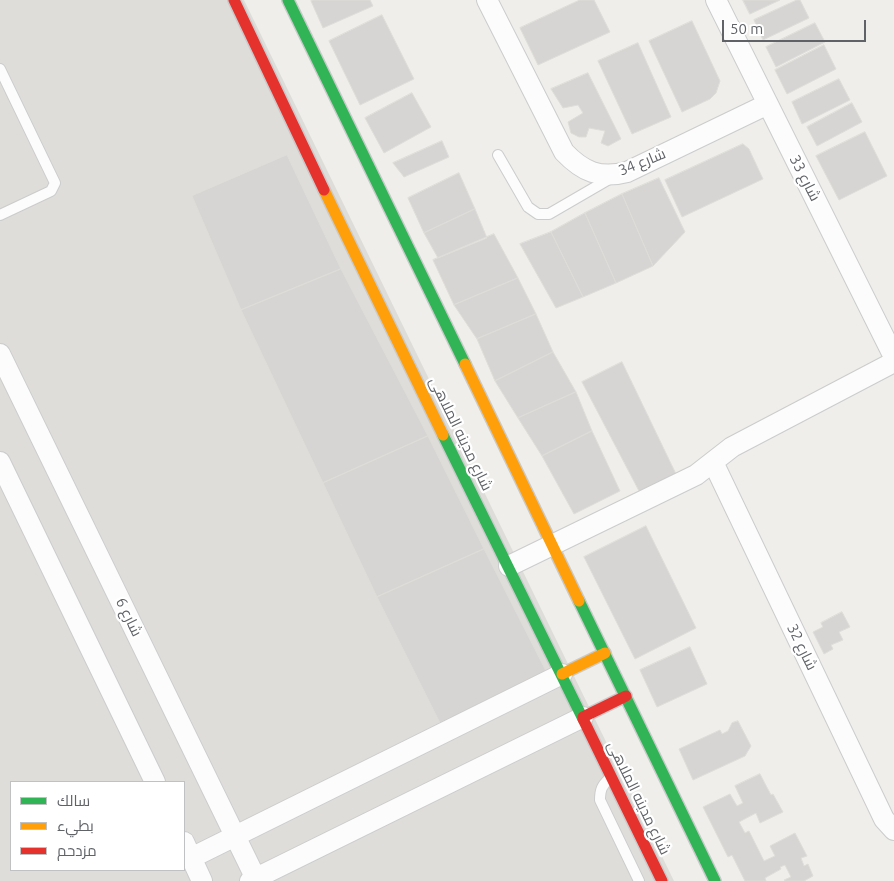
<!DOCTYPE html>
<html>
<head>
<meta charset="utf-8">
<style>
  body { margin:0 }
  #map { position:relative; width:894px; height:881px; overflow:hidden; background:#efeeea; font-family:Ubuntu,Cairo,sans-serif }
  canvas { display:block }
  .legend { position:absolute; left:10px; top:781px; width:175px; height:90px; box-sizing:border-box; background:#fff; border:1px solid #bfc1c3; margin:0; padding:6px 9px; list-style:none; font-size:15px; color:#5f6368 }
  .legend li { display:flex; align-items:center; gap:10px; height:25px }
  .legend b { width:25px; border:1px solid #bfc1c3 }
  .scale { position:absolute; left:722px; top:20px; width:144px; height:22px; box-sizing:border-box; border:2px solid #5f6368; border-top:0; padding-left:6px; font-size:15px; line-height:18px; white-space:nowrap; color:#5f6368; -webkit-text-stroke:4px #fff; paint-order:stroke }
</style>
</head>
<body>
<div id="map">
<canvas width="894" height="881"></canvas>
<ul class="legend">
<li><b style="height:6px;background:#30b455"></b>سالك</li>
<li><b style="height:6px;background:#ff9f0a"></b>بطيء</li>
<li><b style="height:6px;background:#e5322d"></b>مزدحم</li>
</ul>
<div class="scale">50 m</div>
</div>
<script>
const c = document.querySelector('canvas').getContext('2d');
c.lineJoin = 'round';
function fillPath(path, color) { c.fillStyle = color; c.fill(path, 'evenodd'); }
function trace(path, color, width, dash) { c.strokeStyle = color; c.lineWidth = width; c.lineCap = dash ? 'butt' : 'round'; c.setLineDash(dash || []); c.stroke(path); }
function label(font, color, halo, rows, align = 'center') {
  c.font = font + ' Ubuntu,Cairo,sans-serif'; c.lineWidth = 4.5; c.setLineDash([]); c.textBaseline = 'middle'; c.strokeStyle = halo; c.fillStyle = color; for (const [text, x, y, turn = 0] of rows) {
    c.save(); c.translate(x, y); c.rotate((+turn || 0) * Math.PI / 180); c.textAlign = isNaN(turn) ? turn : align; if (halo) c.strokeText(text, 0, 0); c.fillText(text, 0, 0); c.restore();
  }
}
const industrial = new Path2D(`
  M0 0H244L674 881H0ZM11 782H184V870H11Z`);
const building = new Path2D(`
  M313 0H370L373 6 323 28 311 1Z
  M580 0H594L610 32 538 65 520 28Z
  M743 0H780L750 14Z
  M797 0H800L809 18 763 40 754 20Z
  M382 15 414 79 360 105 329 41Z
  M692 21 720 81 716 93 710 99 682 112 649 41Z
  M815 23 825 42 776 67 766 47Z
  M638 43 671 117 632 134 598 61Z
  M824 45 836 69 787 94 775 70Z
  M588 73 621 139 608 146 601 143 605 131 589 128 586 137H579L571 133 568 122 583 113 578 105 563 108 551 89Z
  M839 79 850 100 802 124 792 102Z
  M412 93 431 127 384 153 365 118Z
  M852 103 862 122 817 146 807 127Z
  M865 132 887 176 839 200 816 156Z
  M442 141 449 157 404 177 393 163Z
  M743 144 749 149 763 179 682 217 665 180Z
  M287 155 341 269 241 310 192 196Z
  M459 173 475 209 424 233 408 198Z
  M659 178 685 232 653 266 622 194Z
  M622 194 653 266 616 283 585 213Z
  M475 209 487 238 438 258 424 233Z
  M585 213 616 283 583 297 551 232Z
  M551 232 583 297 556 308 520 244Z
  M494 234 518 278 454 305 433 260Z
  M341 269 428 436 323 483 241 310Z
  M518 278 536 314 477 339 454 305Z
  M536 314 553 352 495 381 477 339Z
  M553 352 576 392 518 418 495 381Z
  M622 362 676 474 639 491 582 382Z
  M576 392 592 431 542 456 518 418Z
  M592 431 620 491 574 514 542 456Z
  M428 436 484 549 377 597 323 483Z
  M646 526 696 628 635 659 584 557Z
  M484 549 546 671 440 723 377 597Z
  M842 612 850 627 839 632 843 640 831 645 833 649 824 654 813 632 823 627 821 623Z
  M690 647 707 684 657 707 640 670Z
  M738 721 751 746 745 756 693 780 679 749 720 730 722 734 728 731 732 723Z
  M760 774 771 795 773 794 783 812 760 823 756 813 739 822 745 833 749 831 764 861 775 856 770 846 795 833 807 856 801 858 804 866 808 864 813 876 804 881H785L784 880 791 877 785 865 780 867 781 869 765 878 766 881H745L732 855 728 857 703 807 730 794 737 806 743 803 735 786Z`);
const lane = new Path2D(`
  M0 69 55 183 51 191 0 215
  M498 155 528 207 538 214H549L611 178
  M609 779C602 785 600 790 600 800L639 881`);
const street = new Path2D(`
  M487 0 564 152C583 172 600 179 627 172L768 104
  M716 0 894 357
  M0 354 257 881
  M0 462 155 782
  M713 462 884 819 894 830
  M509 566 696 475 732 447 894 362
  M184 842 202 881
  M191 858 562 674
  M250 881 583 717`);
const fast = new Path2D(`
  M288 0 465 364
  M443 435 583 719
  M579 601 715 881`);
const slow = new Path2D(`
  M324 190 443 435
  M465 364 579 601
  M562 674 605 653`);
const jam = new Path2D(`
  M234 0 324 190
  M583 717 626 696
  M583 719 662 881`);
const streetNames = [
  ["شارع 34",642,162,-22],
  ["شارع 33",805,178,63],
  ["شارع مدينه الملاهى",461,434,64],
  ["شارع 6",129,617,64],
  ["شارع 32",802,647,64],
  ["شارع مدينه الملاهى",639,798,64]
];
fillPath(industrial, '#dfddda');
fillPath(building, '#d6d5d3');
trace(building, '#deddd9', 1);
trace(lane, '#cbcccc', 12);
trace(street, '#cbcccc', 22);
trace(fast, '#cacacb', 14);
trace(slow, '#cacacb', 14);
trace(jam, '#cacacb', 14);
trace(lane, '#fdfcfc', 10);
trace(street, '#fdfcfc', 20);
trace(fast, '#30b455', 11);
trace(slow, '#ff9f0a', 11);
trace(jam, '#e5322d', 11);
label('15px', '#5f6368', '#fff', streetNames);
</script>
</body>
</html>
